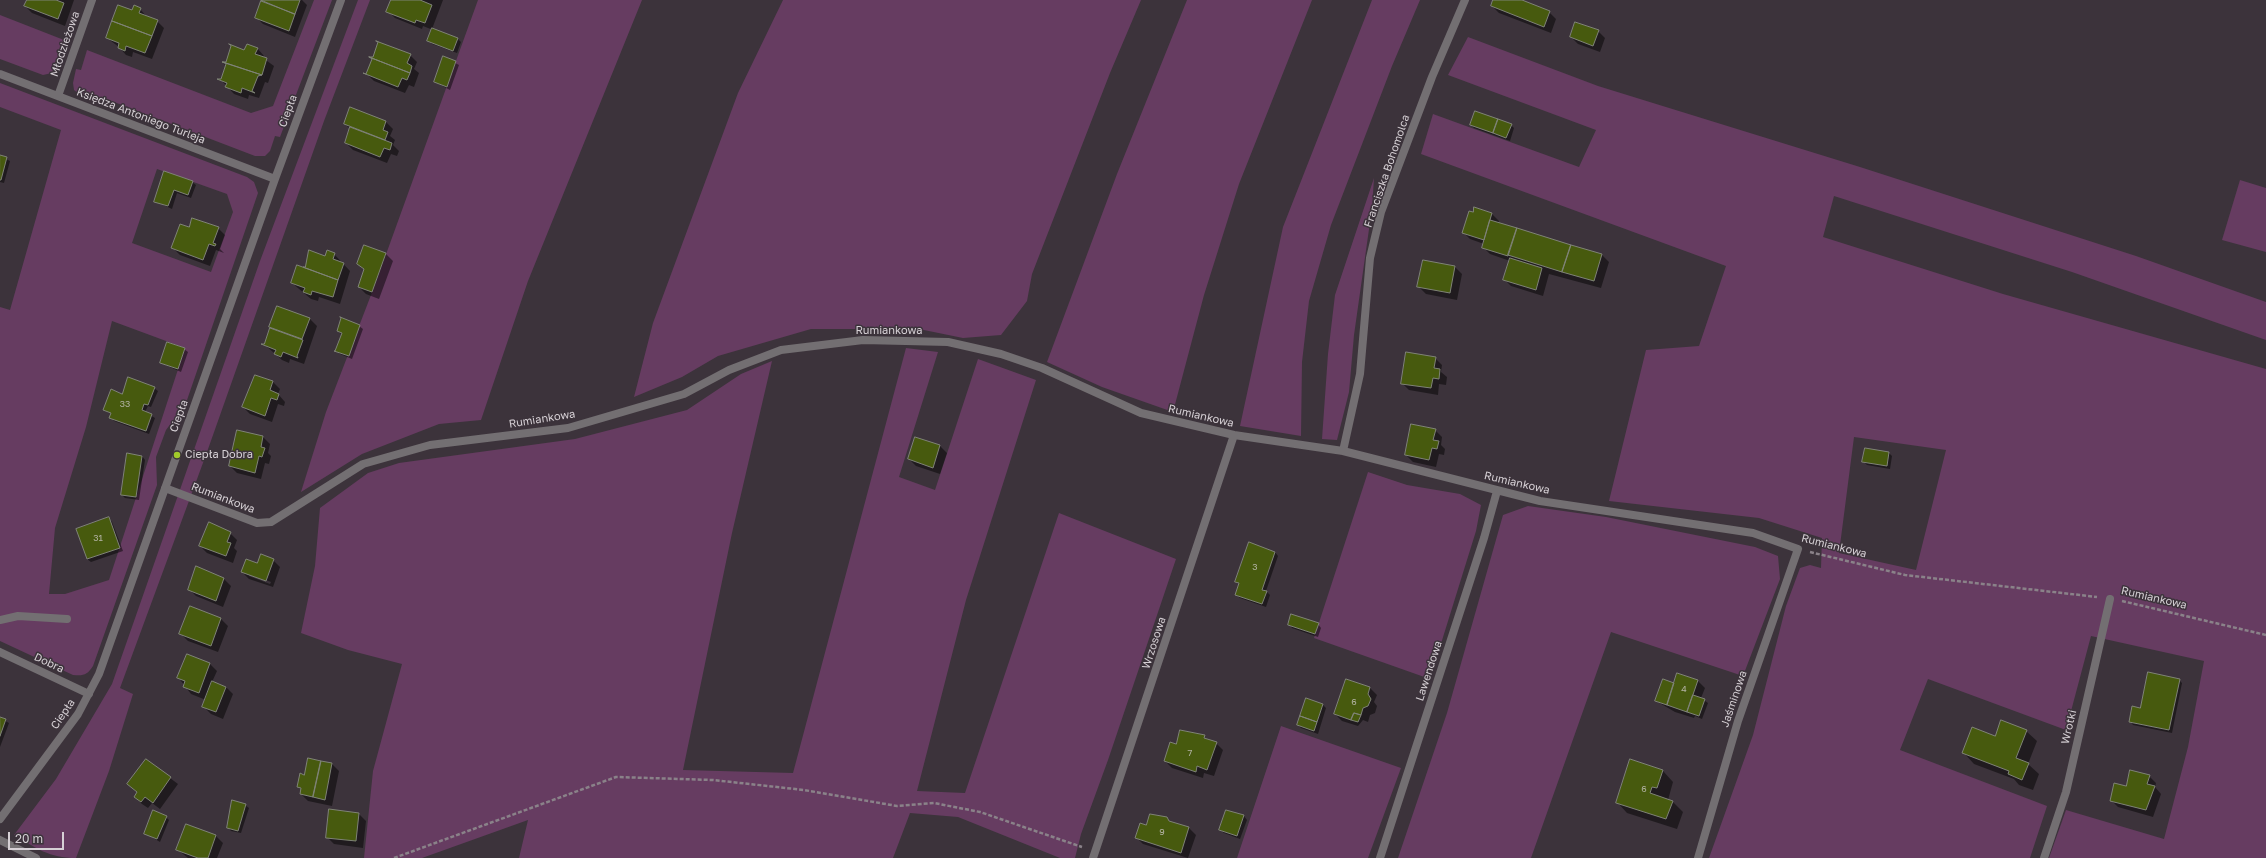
<!DOCTYPE html>
<html>
<head>
<meta charset="utf-8">
<style>
  body { margin:0 }
  #map { position:relative; width:2266px; height:858px; overflow:hidden; background:#3c333b; font-family:"Golos Text",sans-serif }
  canvas { display:block }
  .scale { position:absolute; left:8px; top:832px; width:56px; height:18px; box-sizing:border-box; border:2px solid #d6d0d5; border-top:0; padding-left:5px; font-size:12px; line-height:14px; white-space:nowrap; color:#d6d0d5; -webkit-text-stroke:3px #3c333b; paint-order:stroke }
</style>
</head>
<body>
<div id="map">
<canvas width="2266" height="858"></canvas>
<div class="scale">20 m</div>
</div>
<script>
const c = document.querySelector('canvas').getContext('2d');
c.lineJoin = 'round';
function fillPath(path, color) { c.fillStyle = color; c.fill(path, 'evenodd'); }
function trace(path, color, width, dash) { c.strokeStyle = color; c.lineWidth = width; c.lineCap = dash ? 'butt' : 'round'; c.setLineDash(dash || []); c.stroke(path); }
function label(font, color, halo, rows, align = 'center') {
  c.font = font + ' "Golos Text",sans-serif'; c.lineWidth = 3; c.setLineDash([]); c.textBaseline = 'middle'; c.strokeStyle = halo; c.fillStyle = color; for (const [text, x, y, turn = 0] of rows) {
    c.save(); c.translate(x, y); c.rotate((+turn || 0) * Math.PI / 180); c.textAlign = isNaN(turn) ? turn : align; if (halo) c.strokeText(text, 0, 0); c.fillText(text, 0, 0); c.restore();
  }
}
const green = new Path2D(`
  M314 0H332L280 137 275 136 270 151 265 156H255L101 97 98 102 83 97 74 90 73 83 76 69 81 70 87 50 251 113 273 106Z
  M358 0H370L324 121 207 452 120 688 133 694 109 771 76 858C49 858 36 848 14 835L56 779 112 684 260 261Z
  M478 0H642L528 281 481 420 439 424 362 454 301 492 326 412 376 282Z
  M783 0H1141L1110 73 1032 274 1027 301 1001 335 963 338 919 329H811L718 356 682 377 634 397 653 323 738 93Z
  M1187 0H1312L1239 184 1204 295 1173 412 1102 387 1047 362 1117 174Z
  M1372 0H1420L1392 66 1331 225 1309 301 1302 362 1301 436 1240 426 1283 227Z
  M0 15 64 40 52 73 43 75 0 59Z
  M1468 37 1598 86 1860 167 2136 256 2266 302V340L2072 272 1834 196 1823 237 2003 294 2266 369V858H2049L2066 810 2164 839 2188 747 2204 661 2091 636 2066 730 1928 679 1900 750 2047 806 2030 858H1709L1753 735 1786 606 1800 568 1810 565 1821 568 1822 538 1759 518 1609 501 1646 350 1699 346 1726 266 1421 154 1433 114 1579 167 1596 130 1448 75ZM1854 437 1946 450 1916 570 1839 553Z
  M0 83 247 177 254 182 258 193 186 403 166 430 156 457 157 485 93 666C87 675 84 676 73 675L0 641V307L10 310 61 130 0 107ZM157 169 227 194 233 212 211 272 132 243ZM112 321 185 348 109 580 65 594H49L55 528 86 427Z
  M1374 178 1372 208 1354 335 1349 392 1337 440 1322 439 1328 354 1335 295Z
  M2240 180 2266 188V252L2222 240Z
  M906 348 938 352 899 477 935 490 978 359 1036 380 966 600 917 791 965 793 1059 513 1176 559 1108 760 1081 834 1075 858H1060L958 817 910 813 893 858H519L528 820 422 858H364L373 771 402 664 348 650 301 633 315 566 320 508 368 473 399 463 575 439 687 410 741 374 772 361 732 533 683 770 793 773Z
  M1368 472 1407 485 1460 494 1481 505 1476 531 1430 679 1314 638Z
  M1528 506 1606 517 1755 547 1778 556 1780 579 1743 676 1611 632 1531 858H1398L1447 713 1503 515Z
  M1281 726 1401 768 1368 858H1237Z`);
const shadow = new Path2D(`
  M28 0H74L65 26 32 13 25 6Z
  M262 0H302L307 5 295 37 263 24 256 17Z
  M392 0H443L432 29 458 39 461 42 457 53 432 44 428 41 433 30 423 26 422 29 395 18 388 11Z
  M1495 0H1519L1549 12 1556 19 1551 33 1499 13 1492 6Z
  M140 9 147 17 157 21 164 28 152 59 133 52 132 57 126 55 119 47 107 38 133 11Z
  M1598 31 1605 38 1600 52 1578 44 1571 37Z
  M247 45 258 49 264 56 263 58 274 66 268 83 265 82 259 98 249 95 248 99 234 94 221 80 226 66 224 64 245 51Z
  M410 55 417 62 414 69 419 73 414 87 409 85 405 93 374 81 367 74Z
  M444 57 459 65 450 90 435 82Z
  M386 122 393 129 390 136 395 140 393 145 399 151 397 156 391 154 387 163 353 150 346 143 351 130 345 124Z
  M1471 125H1511L1514 128 1510 141 1474 128Z
  M0 156 10 161 4 183 0 182Z
  M165 173 192 182 196 185 191 198 177 193 172 209 155 201Z
  M1492 214 1499 221 1498 224 1602 255 1609 262 1601 288 1549 274 1543 296 1511 286 1504 279 1510 261 1490 254 1483 247 1484 244 1470 239 1463 232Z
  M189 228H218L225 235 220 249 224 253 216 250 210 266 180 255 173 248Z
  M365 246 386 254 393 261 379 299 366 294 359 287 365 270 359 264Z
  M334 254 350 271 340 304 319 297 318 301 311 299 292 283 298 266 305 268Z
  M1423 261 1455 267 1462 274 1457 300 1426 294 1419 287Z
  M278 307 310 319 317 326 304 364 290 359 289 363 282 360 265 345Z
  M359 326 363 329 352 359 340 354 336 351 342 335 338 331Z
  M184 349 188 352 181 372 161 363Z
  M1435 358 1442 365 1441 372 1447 377 1446 385 1439 384 1438 395 1409 390 1402 383Z
  M256 376 273 382 280 389 278 394 285 402 284 406 278 404 272 422 250 414 243 407Z
  M154 388 158 391 151 407 148 406 145 412 155 418 149 434 114 421 111 417 112 414 104 410 123 395Z
  M1435 430 1442 437 1441 445 1445 449 1444 455 1439 454 1436 467 1413 462 1406 455Z
  M238 431 263 437 270 444 268 453 271 456 269 464 265 463 261 479 237 473 230 466Z
  M916 438 940 446 947 453 940 474 916 466 909 459Z
  M1889 453 1892 456 1890 469 1867 465 1864 462Z
  M142 456 145 460 139 500 125 498 122 495Z
  M109 518 112 522 123 551 91 562 87 559Z
  M230 533 237 540 234 548 237 551 233 563 207 553 200 546Z
  M1275 552 1278 556 1266 591 1270 595 1266 607 1240 598 1236 595 1240 585 1236 582Z
  M273 560 280 567 273 587 249 579 242 572 258 564ZM249 574 271 582 270 584 249 576Z
  M224 579 231 586 223 607 196 596 189 589Z
  M190 608 221 619 228 626 218 652 188 641 181 634Z
  M1289 624H1318L1321 628 1318 637 1292 628Z
  M187 655 210 664 217 671 212 682 226 687 233 694 223 719 211 714 204 707 206 700 191 694 178 677Z
  M1346 680 1370 688 1377 695 1374 702 1377 706 1375 713 1370 715 1368 722 1363 720 1358 726 1342 721 1335 714Z
  M2179 680 2182 683 2172 733 2133 725 2130 721 2141 709Z
  M1698 681 1705 688 1701 698 1708 703 1702 719 1695 716 1694 718 1675 712 1656 701 1675 684Z
  M1307 699 1323 705 1326 708 1318 734 1301 728 1298 725Z
  M0 718 9 723 0 747Z
  M2026 731 2037 741 2028 764 2039 774 2033 790 2019 785 2014 779 1974 764 1964 753 1995 737Z
  M1194 733 1216 743 1223 750 1214 776 1204 773 1203 778 1172 768 1165 761Z
  M308 759 332 764 339 771 332 806 308 801 301 794 302 790 298 786 305 776Z
  M146 760 178 784 160 809 152 803 148 808 142 804 135 797 138 793 128 784Z
  M1631 761 1663 771 1673 782 1668 800 1672 801 1683 812 1677 829 1627 813 1617 802Z
  M2149 776 2156 783 2155 787 2161 794 2153 817 2118 807 2111 800 2127 788Z
  M233 801 245 805 249 808 241 833 231 831 228 827Z
  M1227 811 1244 816 1247 820 1240 839 1224 833 1220 830Z
  M359 814 366 821 363 848 334 844 327 837Z
  M166 817 169 820 160 842 145 833Z
  M1166 818 1170 822 1189 828 1196 835 1188 858 1143 844 1136 837 1147 826Z
  M216 836 223 843 217 858H188L178 850Z`);
const building = new Path2D(`
  M27 0H56L64 3 58 19 24 6Z
  M261 0H300L295 14Z
  M391 0H420L432 5 425 23 416 20 415 23 386 12Z
  M1493 0H1522L1550 11 1544 27 1491 6Z
  M261 1 295 14 289 31 255 18Z
  M118 5 132 10 134 5 141 8 139 13 158 20 152 36 112 21Z
  M112 21 152 36 145 53 126 46 125 51 118 48 119 43 106 38Z
  M1575 22 1599 30 1593 46 1570 37Z
  M432 28 458 38 453 51 427 41Z
  M376 41 411 54 407 63 412 66 410 73 369 57H373L378 42Z
  M229 44 244 50 247 44 258 48 255 54 267 58 262 75 222 62H226L231 46Z
  M443 56 456 61 447 87 434 82Z
  M369 57 410 73 407 80 402 78 398 87 363 73 366 74 372 59Z
  M223 62 262 75 258 76 252 91 255 93 242 88 241 93 225 87 227 83 217 79H221L226 64Z
  M350 107 386 121 383 130 388 132 385 140 344 124Z
  M1475 111 1498 119 1493 133 1470 125Z
  M1498 119 1512 124 1506 138 1493 133Z
  M350 127 392 143 390 150 384 148 380 157 345 143Z
  M0 155 7 157 1 180H0Z
  M164 171 193 181 188 195 174 190 168 206 154 202Z
  M1474 207 1492 213 1484 240 1462 233 1469 211 1473 212Z
  M192 218 219 227 213 243 216 244 215 246 209 244 203 260 171 248 180 224 189 227Z
  M1490 220 1517 228 1508 256 1482 248Z
  M1517 228 1571 245 1562 272 1508 255Z
  M364 245 386 253 372 292 358 287 364 269 357 264Z
  M1571 245 1602 254 1594 281 1562 272Z
  M309 250 325 256 327 250 335 253 333 259 344 263 338 280 303 267H305Z
  M1510 258 1542 268 1536 290 1503 280Z
  M1423 260 1455 266 1450 293 1417 287Z
  M297 265 338 280 333 297 312 291 311 295 303 292 305 288 291 283Z
  M277 306 310 318 302 339 269 327Z
  M340 317 360 325 349 356 334 351H335L342 333 337 331 341 318Z
  M270 328 303 340 297 356 298 358 283 352 281 357 274 354 276 350 261 344H264Z
  M167 342 185 348 178 369 160 363Z
  M1406 352 1436 357 1434 368 1440 369 1439 379 1433 378 1431 388 1401 384Z
  M255 375 273 381 270 390 279 394 277 400 271 398 265 416 242 407Z
  M128 377 155 387 148 405 144 404 142 410 152 414 146 431 109 418 111 413 103 410 111 389 122 394Z
  M1411 424 1436 429 1433 440 1439 441 1437 449 1432 448 1429 460 1405 455Z
  M237 430 263 436 261 447 265 448 262 457 259 456 255 473 229 466Z
  M915 437 940 445 933 468 908 459Z
  M1865 448 1889 452 1887 466 1862 462Z
  M127 453 142 456 136 497 121 495Z
  M109 517 120 548 87 559 76 529Z
  M209 522 231 532 227 542 231 543 226 556 199 546Z
  M1249 542 1275 552 1262 590 1267 591 1262 604 1235 595 1239 583 1235 582Z
  M261 554 274 559 266 581 241 572 246 559 257 563Z
  M196 566 224 578 216 601 188 590Z
  M190 606 221 618 211 646 179 634Z
  M1291 614 1319 623 1315 634 1288 625Z
  M187 654 210 663 199 693 183 687 185 681 177 678Z
  M2148 672 2180 679 2169 730 2129 722 2132 706 2140 708Z
  M1677 673 1698 680 1687 712 1667 705Z
  M1346 679 1370 687 1368 694 1371 699 1368 706 1363 708 1361 715 1354 713 1351 720 1334 714Z
  M1663 679 1674 683 1667 705 1655 701Z
  M212 681 226 687 216 712 202 707Z
  M1693 695 1705 699 1699 716 1687 712Z
  M1306 698 1323 704 1317 722 1300 716Z
  M1354 713 1361 715 1358 722 1351 720Z
  M1300 716 1317 722 1314 731 1297 725Z
  M0 717 6 719 0 736Z
  M2001 720 2027 730 2016 758 2029 763 2022 780 2008 774 2009 771 1962 753 1972 727 1995 736Z
  M1180 730 1205 735 1204 738 1217 742 1207 770 1197 766 1196 772 1164 761 1170 742 1176 744Z
  M308 758 321 761 313 797 300 794 301 788 297 787 300 773 304 775Z
  M146 759 171 777 153 803 145 797 141 802 134 797 137 792 127 784Z
  M1630 759 1663 770 1657 788 1652 787 1650 793 1673 801 1666 819 1616 803Z
  M321 761 332 763 325 800 313 797Z
  M2130 770 2150 775 2147 784 2155 786 2146 810 2110 801 2114 783 2126 786Z
  M232 800 246 804 238 831 227 828Z
  M329 809 359 813 356 841 326 838Z
  M153 810 167 816 157 839 144 834Z
  M1226 810 1244 815 1237 836 1219 830Z
  M1150 814 1167 817 1169 821 1189 827 1181 853 1135 838 1140 823 1146 825Z
  M186 824 216 835 208 858H198L176 850Z`);
const path = new Path2D(`
  M1810 552 1905 575 2097 597
  M2122 601 2266 635
  M394 858 616 777 713 780 804 790 897 806 934 803 980 812 1082 847`);
const lane = new Path2D(`
  M0 620 18 616 67 619`);
const street = new Path2D(`
  M0 74 275 179
  M58 96 92 0
  M1343 451 1360 374 1370 258 1381 212 1432 77 1465 0
  M165 488 257 523 271 522 363 464 430 445 568 428 684 394 729 370 781 350 863 340 948 342 1001 354 1042 368 1141 413 1234 435 1343 451 1540 501 1753 533 1798 549 1738 721 1698 858
  M0 652 89 694
  M0 819 78 714 99 674 275 179 341 0
  M0 840 36 858
  M1093 858 1234 435
  M1380 858 1484 538 1497 491
  M2044 858 2066 792 2110 599`);
const markers = [
  [177,455,4,"#a1c92a"]
];
const numberNames = [
  ["33",125,404],
  ["31",98,538],
  ["3",1255,567],
  ["4",1684,689],
  ["6",1354,702],
  ["7",1190,753],
  ["6",1644,789],
  ["9",1162,832]
];
const streetNames = [
  ["Młodzieżowa",65,44,-71],
  ["Ciepła",288,111,-70],
  ["Księdza Antoniego Turleja",141,116,21],
  ["Franciszka Bohomolca",1387,171,-71],
  ["Rumiankowa",889,331],
  ["Ciepła",179,416,-70],
  ["Rumiankowa",1201,416,13],
  ["Rumiankowa",542,419,-9],
  ["Rumiankowa",1517,483,13],
  ["Rumiankowa",223,498,21],
  ["Rumiankowa",1834,546,14],
  ["Rumiankowa",2154,598,13],
  ["Wrzosowa",1154,643,-72],
  ["Dobra",49,663,25],
  ["Lawendowa",1429,671,-72],
  ["Jaśminowa",1734,699,-71],
  ["Ciepła",63,714,-56],
  ["Wrotki",2069,727,-77]
];
const poiNames = [
  ["Ciepła Dobra",185,455]
];
fillPath(green, '#663c61');
fillPath(shadow, '#0007');
fillPath(building, '#475a0e');
trace(building, '#7f8377', 1);
trace(path, '#8a8289', 2.5, [4, 2]);
trace(lane, '#736f72', 8);
trace(street, '#736f72', 8);
for (const [x, y, r, color] of markers) { const dot = new Path2D(); dot.arc(x, y, r, 0, 2 * Math.PI); c.fillStyle = color; c.fill(dot); trace(dot, '#3c333b', 1.5); }
label('9px', '#b2b2a3', null, numberNames);
label('11px', '#d6d0d5', '#3c333b', streetNames);
label('11px', '#d6d0d5', '#3c333b', poiNames, 'left');
</script>
</body>
</html>
